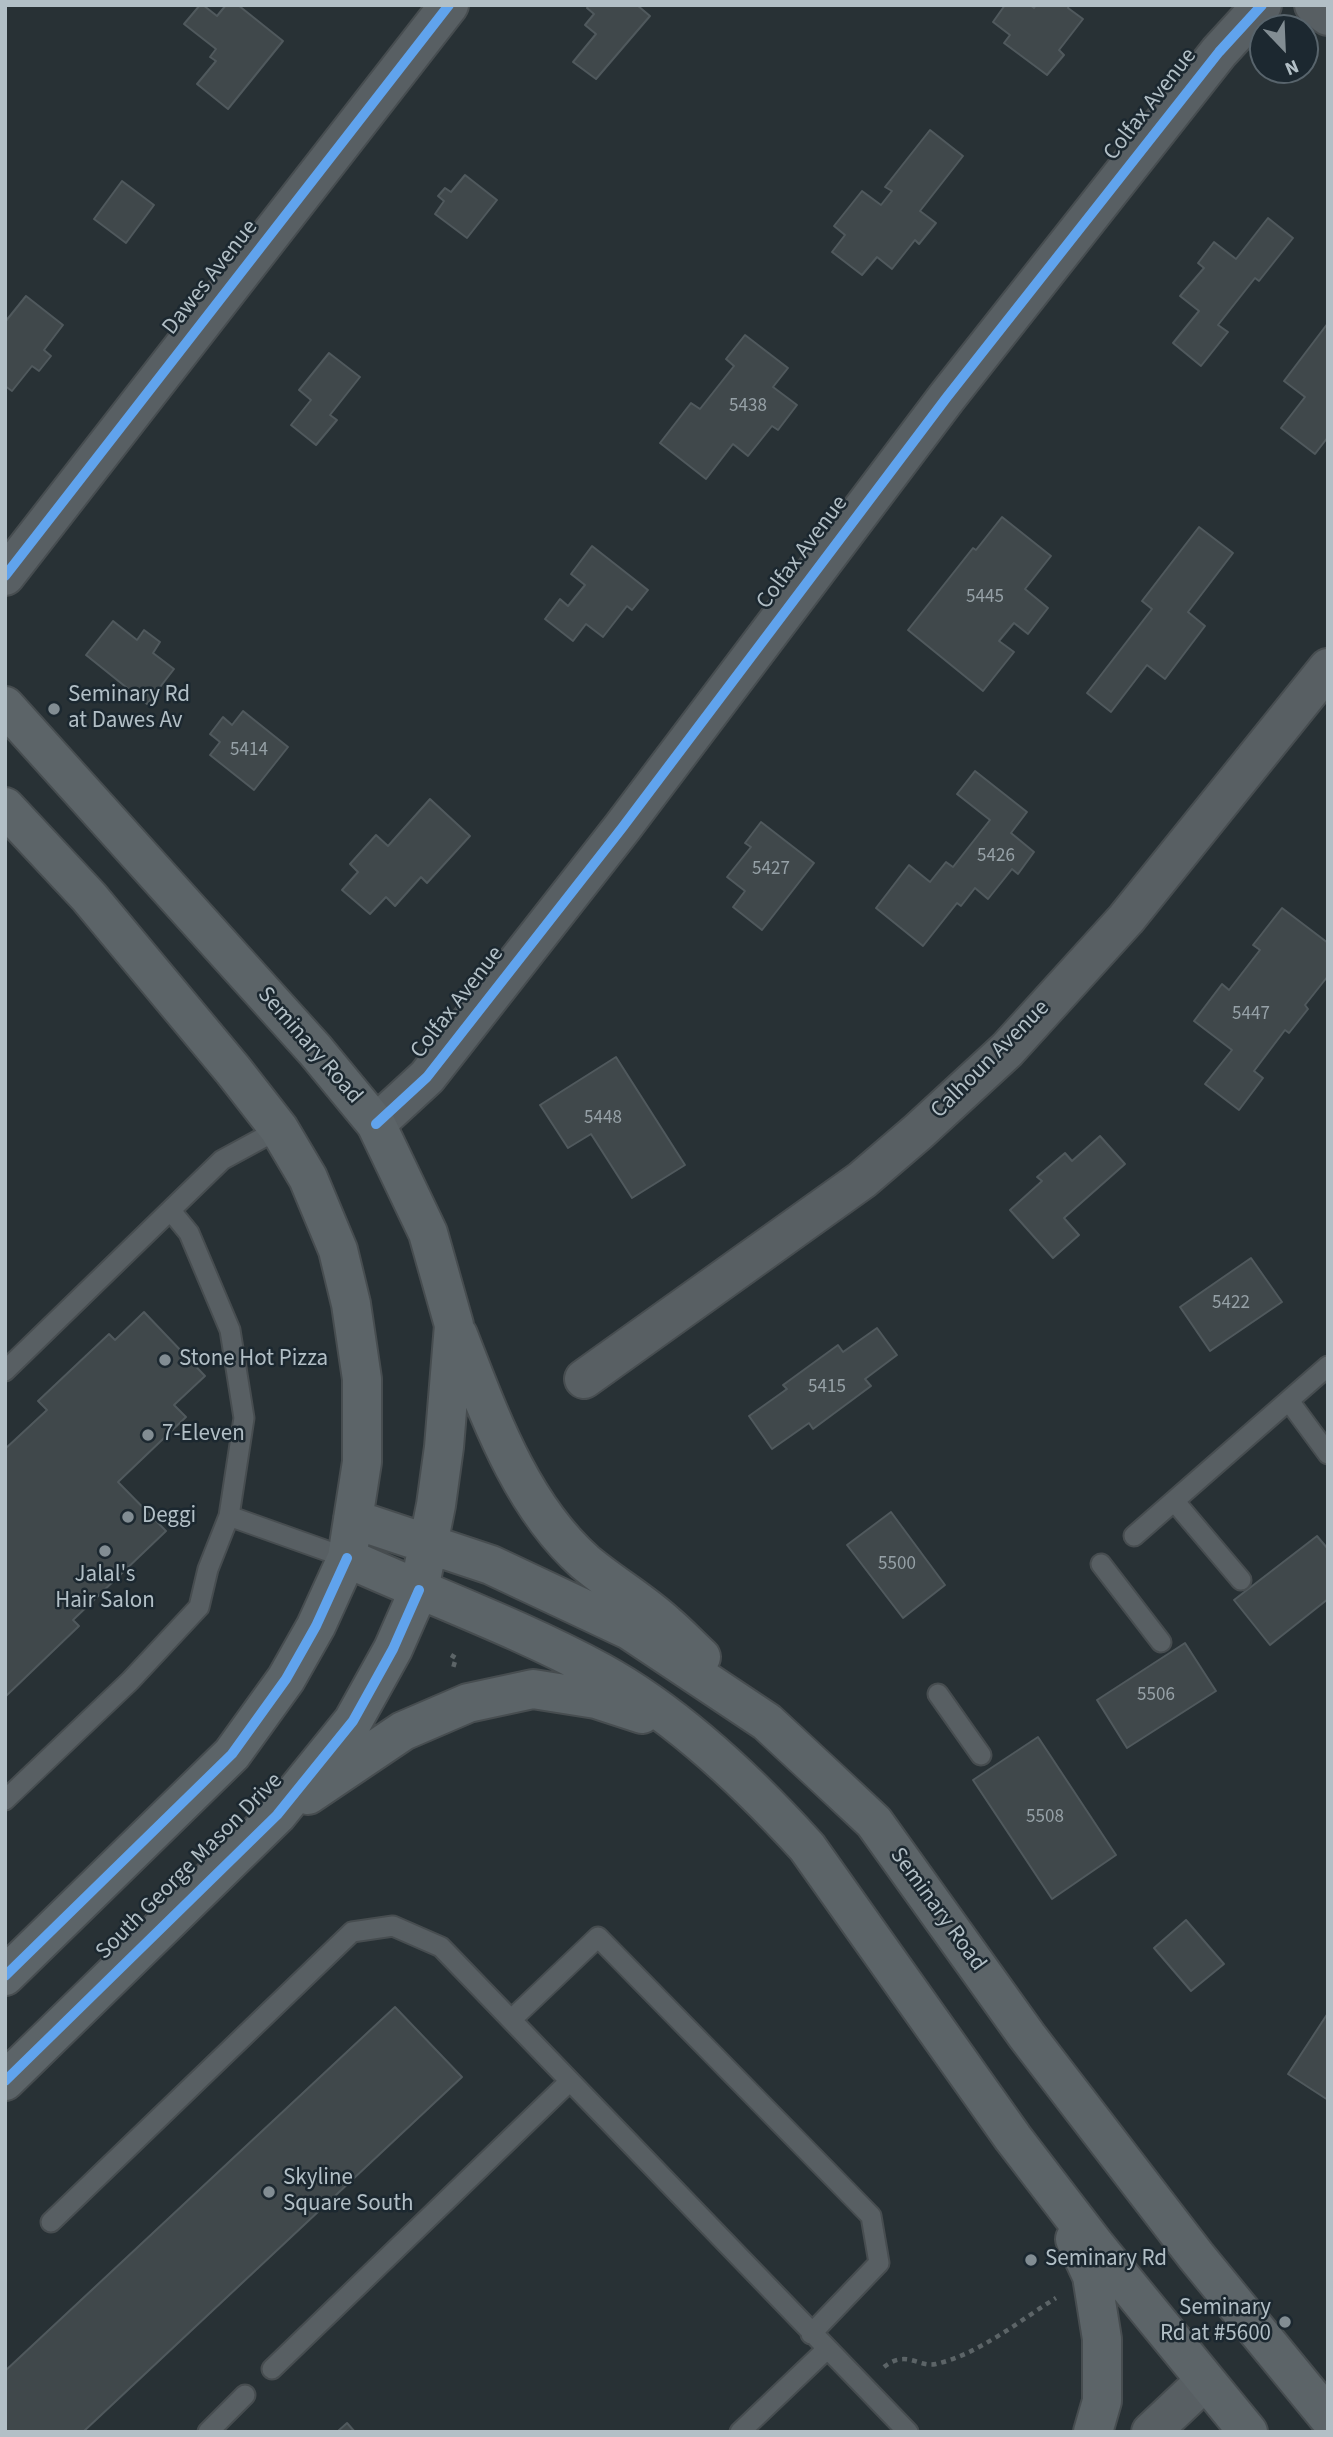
<!DOCTYPE html>
<html>
<head>
<meta charset="utf-8">
<style>
  body { margin:0 }
  #map { position:relative; width:1333px; height:2437px; overflow:hidden; background:#283135; font-family:"Source Sans 3",sans-serif }
  canvas { display:block }
  .frame { position:absolute; inset:0; border:7px solid #b2bfc6; pointer-events:none }
  .north { position:absolute; left:1249px; top:14px; width:70px; height:70px; box-sizing:border-box; background:#1c2830; border:2px solid #58646c; border-radius:50%; rotate:157deg; font-size:19px; font-weight:700; line-height:28px; text-align:center; color:#b2bfc6 }
  .north::after { content:''; display:block; margin:auto; width:24px; height:32px; background:#828d93; clip-path:polygon(50% 0,100% 100%,50% 72%,0 100%) }
</style>
</head>
<body>
<div id="map">
<canvas width="1333" height="2437"></canvas>
<div class="frame"></div>
<div class="north">N</div>
</div>
<script>
const c = document.querySelector('canvas').getContext('2d');
c.lineJoin = 'round';
function fillPath(path, color) { c.fillStyle = color; c.fill(path, 'evenodd'); }
function trace(path, color, width, dash) { c.strokeStyle = color; c.lineWidth = width; c.lineCap = dash ? 'butt' : 'round'; c.setLineDash(dash || []); c.stroke(path); }
function label(font, color, halo, rows, align = 'center') {
  c.font = font + ' "Source Sans 3",sans-serif'; c.lineWidth = 5; c.setLineDash([]); c.textBaseline = 'middle'; c.strokeStyle = halo; c.fillStyle = color; for (const [text, x, y, turn = 0] of rows) {
    c.save(); c.translate(x, y); c.rotate((+turn || 0) * Math.PI / 180); c.textAlign = isNaN(turn) ? turn : align; if (halo) c.strokeText(text, 0, 0); c.fillText(text, 0, 0); c.restore();
  }
}
const building = new Path2D(`
  M200 5H203L217 16 226 5H238L283 41 228 109 197 84 216 61 210 57 216 49 184 24Z
  M589 5H637L650 16 596 79 573 62 596 34 585 25 594 14 587 8Z
  M1005 5H1030L1034 8 1036 5H1069L1068 8 1083 19 1059 50 1064 55 1047 75 1004 43 1010 35 993 22Z
  M930 130 963 156 920 211 936 223 919 244 915 240 892 269 877 257 862 275 832 252 845 235 834 226 862 191 881 205 892 191 885 187Z
  M465 175 497 200 467 238 435 214 444 201 438 196 445 188 451 192Z
  M122 181 154 205 126 243 94 219Z
  M1268 218 1293 238 1259 281 1255 278 1218 325 1228 332 1201 366 1173 343 1199 311 1180 296 1204 268 1198 263 1214 242 1236 259Z
  M26 296 63 325 44 350 51 356 39 371 32 366 12 391 5 386V322Z
  M1328 323V437L1315 454 1281 428 1305 397 1284 381Z
  M745 335 788 368 773 387 797 405 778 430 772 426 748 456 733 444 706 479 660 443 691 403 700 409 734 366 726 359Z
  M329 353 360 377 330 415 337 420 316 445 291 425 311 400 299 390Z
  M1002 517 1051 556 1025 589 1048 608 1028 634 1014 623 999 641 1014 652 983 691 908 630 973 548 976 550Z
  M1199 527 1233 553 1188 612 1205 626 1165 679 1147 665 1111 712 1087 693 1152 609 1142 601Z
  M592 546 648 590 632 610 627 606 603 637 586 624 573 641 545 619 560 599 568 606 585 585 571 574Z
  M113 621 137 640 144 630 160 642 153 653 174 669 147 704 86 655Z
  M243 711 288 747 254 790 210 755 220 742 210 734 223 717 232 725Z
  M975 771 1027 812 1011 833 1034 852 1018 874 1012 869 988 899 975 888 961 906 957 903 923 946 876 908 909 865 930 882 946 862 953 867 990 820 957 794Z
  M430 799 470 836 427 883 421 877 395 906 386 897 370 914 342 890 358 872 350 864 376 835 388 846Z
  M761 822 814 863 762 930 733 907 745 891 727 877 751 847 745 843Z
  M1282 908 1328 943V976L1305 1005 1308 1009 1289 1033 1285 1030 1254 1071 1263 1078 1239 1110 1205 1084 1232 1050 1194 1021 1222 984 1229 990 1260 950 1253 945Z
  M616 1057 685 1165 632 1198 591 1134 568 1148 540 1105Z
  M1100 1136 1125 1164 1064 1218 1079 1235 1053 1258 1010 1210 1042 1181 1037 1177 1065 1153 1072 1161Z
  M1251 1258 1282 1302 1210 1351 1180 1307Z
  M144 1312 205 1376 174 1405 186 1417 118 1482 166 1531 73 1620 79 1626 5 1697V1449L47 1410 38 1401 109 1334 115 1340Z
  M877 1328 897 1355 865 1379 871 1386 813 1429 809 1423 772 1449 749 1416 787 1389 783 1385 838 1345 843 1352Z
  M891 1512 945 1585 903 1618 847 1545Z
  M1317 1536 1328 1549V1599L1270 1645 1234 1600Z
  M1185 1643 1216 1691 1127 1748 1097 1700Z
  M1038 1737 1116 1855 1052 1899 973 1780Z
  M1186 1920 1224 1964 1191 1991 1154 1948Z
  M395 2007 462 2077 83 2432H5V2371Z
  M1328 2013V2100L1288 2074Z
  M347 2423 355 2432H337Z`);
const path = new Path2D(`
  M451 1655 456 1658 453 1668
  M884 2367C906 2349 919 2368 936 2364 979 2354 1019 2321 1056 2298`);
const lane = new Path2D(`
  M5 1371 222 1160 279 1129
  M1289 1401 1328 1454
  M1175 1502 1241 1580
  M229 1516 347 1558
  M1134 1536 1328 1366
  M1101 1564 1161 1642
  M938 1694 981 1755
  M5 1800 130 1681 199 1607 208 1569 229 1516 244 1418 230 1330 189 1233 171 1211
  M512 2019 598 1937 871 2216 879 2263 811 2334
  M51 2222 352 1932 393 1926 441 1947 908 2432
  M272 2369 570 2081
  M208 2432 245 2395
  M740 2432 827 2349`);
const street = new Path2D(`
  M1314 5 1328 16
  M5 576 449 5
  M376 1124 427 1077 622 828 947 397 1219 52 1262 5
  M584 1379 862 1180 918 1132 1007 1050 1126 919 1328 668
  M1151 2432 1205 2381`);
const secondary = new Path2D(`
  M5 706 315 1050 376 1124 428 1233 454 1325 444 1447 436 1505 419 1590 393 1649 353 1721 277 1815 5 2081
  M5 807 89 897 233 1070 279 1129 308 1178 338 1250 351 1304 362 1379V1462L347 1558 316 1626 286 1679 232 1754 5 1976
  M458 1335C489 1414 520 1504 585 1562 611 1584 641 1601 666 1624 678 1634 689 1646 701 1657
  M353 1519 491 1565 629 1630 767 1722 825 1776 874 1822 1027 2036 1196 2256 1328 2417
  M347 1558C431 1596 519 1628 600 1672 677 1714 748 1782 807 1847L1013 2138 1095 2245 1248 2432
  M308 1795 403 1731 468 1703 533 1689 596 1699 642 1714
  M1075 2239 1092 2276 1102 2339V2401L1093 2432`);
const cycleway = new Path2D(`
  M5 576 449 5
  M376 1124 427 1077 622 828 947 397 1219 52 1262 5
  M5 1976 232 1754 286 1679 316 1626 347 1558
  M5 2081 277 1815 353 1721 393 1649 419 1590`);
const markers = [
  [54,709,7,"#828d93"],
  [165,1360,7,"#828d93"],
  [148,1435,7,"#828d93"],
  [128,1517,7,"#828d93"],
  [105,1551,7,"#828d93"],
  [269,2192,7,"#828d93"],
  [1031,2260,7,"#828d93"],
  [1285,2322,7,"#828d93"]
];
const numberNames = [
  ["5438",748,407],
  ["5445",985,598],
  ["5414",249,751],
  ["5426",996,857],
  ["5427",771,870],
  ["5447",1251,1015],
  ["5448",603,1119],
  ["5422",1231,1304],
  ["5415",827,1388],
  ["5500",897,1565],
  ["5506",1156,1696],
  ["5508",1045,1818]
];
const streetNames = [
  ["Colfax Avenue",1151,105,-52],
  ["Dawes Avenue",211,278,-52],
  ["Colfax Avenue",803,553,-53],
  ["Colfax Avenue",458,1003,-52],
  ["Seminary Road",309,1046,49],
  ["Calhoun Avenue",991,1060,-45],
  ["South George Mason Drive",190,1867,-45],
  ["Seminary Road",937,1910,54]
];
const poiNames = [
  ["Seminary Rd",68,696],
  ["at Dawes Av",68,722],
  ["Stone Hot Pizza",179,1360],
  ["7-Eleven",162,1435],
  ["Deggi",142,1517],
  ["Jalal's",105,1576,"center"],
  ["Hair Salon",105,1602,"center"],
  ["Skyline",283,2179],
  ["Square South",283,2205],
  ["Seminary Rd",1045,2260],
  ["Seminary",1271,2309,"right"],
  ["Rd at #5600",1271,2335,"right"]
];
fillPath(building, '#40484b');
trace(building, '#50595d', 2);
trace(lane, '#474d50', 23);
trace(street, '#474d50', 42);
trace(secondary, '#474d50', 42);
trace(path, '#5c6467', 4.5, [5, 5]);
trace(lane, '#585f63', 19);
trace(street, '#585f63', 38);
trace(secondary, '#5c6468', 38);
trace(cycleway, '#60a3ed', 10);
for (const [x, y, r, color] of markers) { const dot = new Path2D(); dot.arc(x, y, r, 0, 2 * Math.PI); c.fillStyle = color; c.fill(dot); trace(dot, '#1c2830', 2.5); }
label('19px', '#96a1a7', null, numberNames);
label('23px', '#b2bfc6', '#1c2830', streetNames);
label('23px', '#b2bfc6', '#1c2830', poiNames, 'left');
</script>
</body>
</html>
